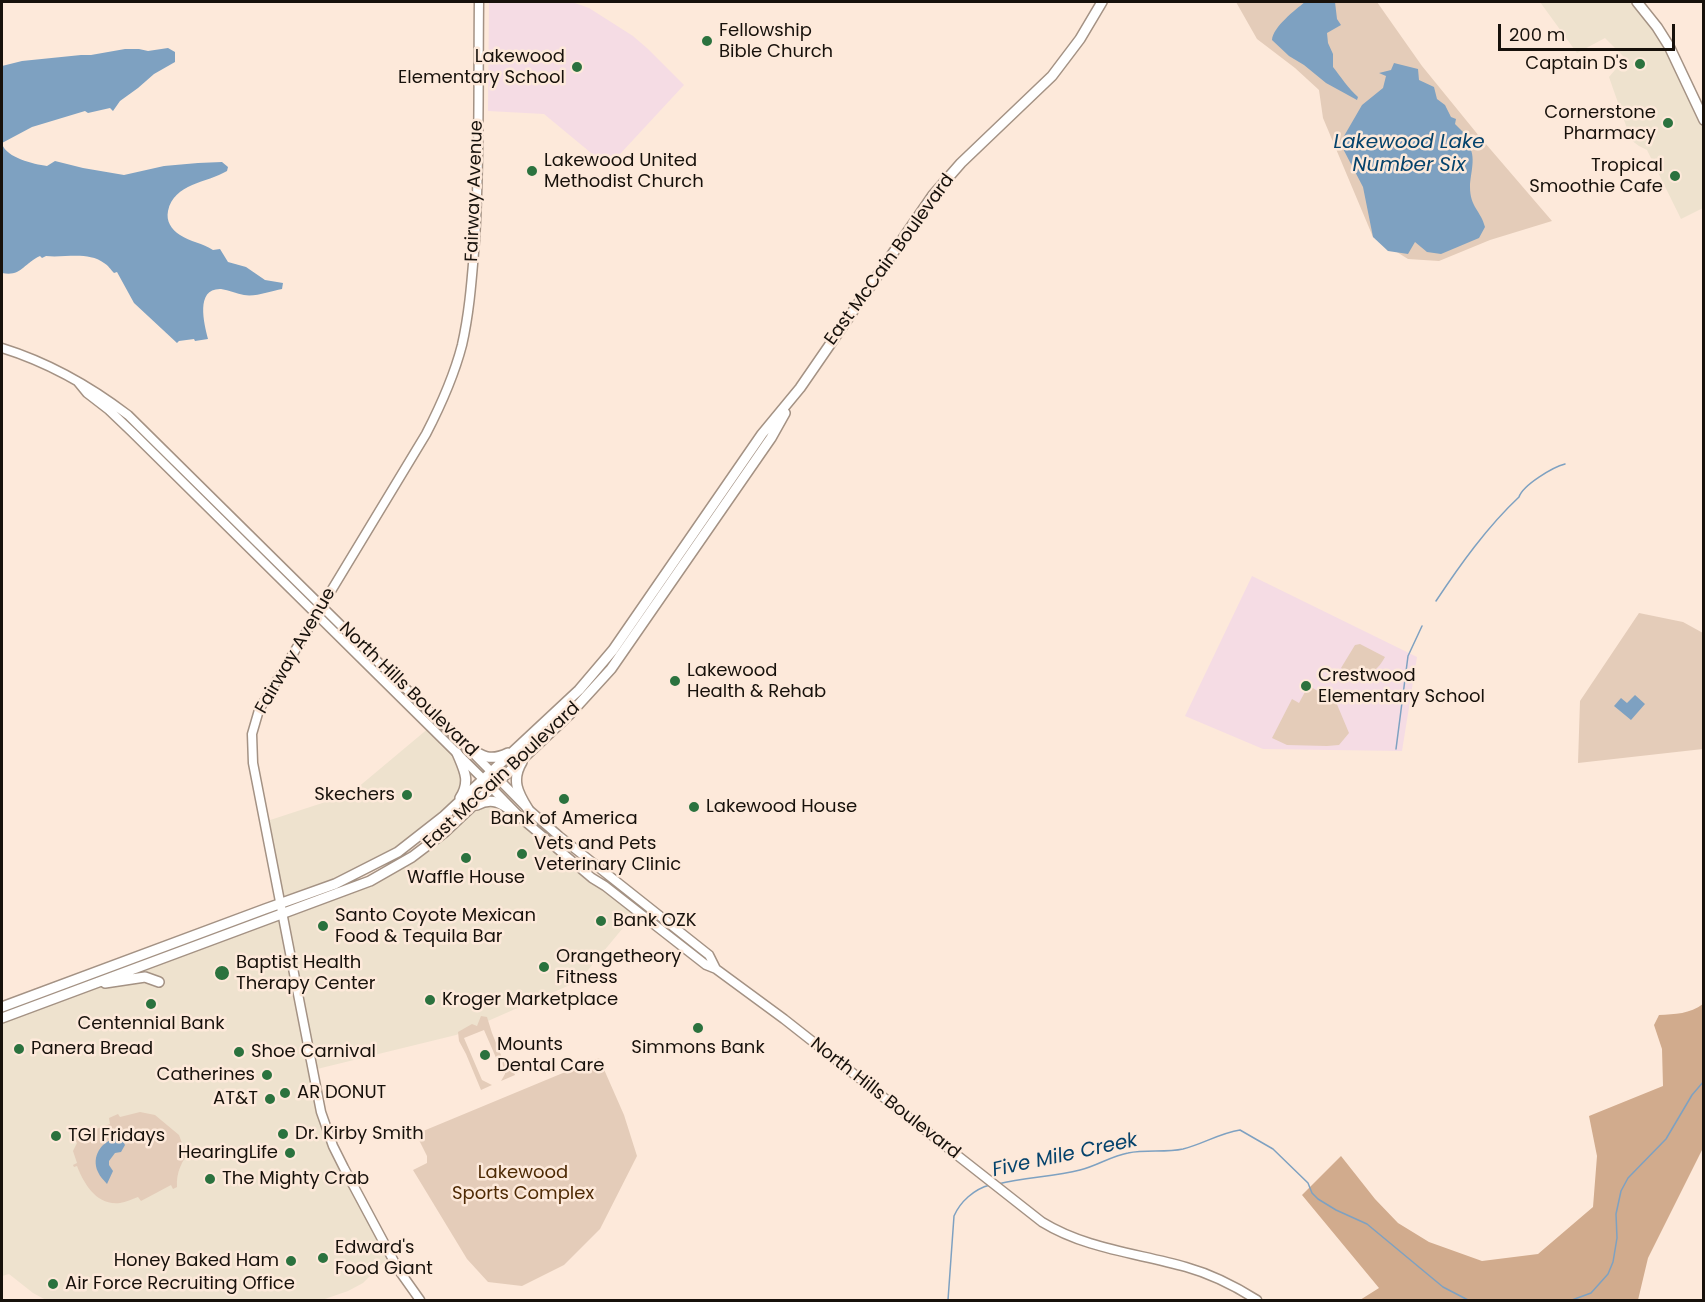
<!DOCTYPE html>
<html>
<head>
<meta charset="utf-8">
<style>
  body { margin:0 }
  #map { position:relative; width:1705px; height:1302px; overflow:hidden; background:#fde9da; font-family:Poppins,sans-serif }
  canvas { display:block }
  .frame { position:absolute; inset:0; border:3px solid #17110b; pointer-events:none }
  .scale { position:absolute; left:1498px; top:24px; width:177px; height:27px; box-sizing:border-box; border:3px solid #17110b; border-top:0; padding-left:8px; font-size:18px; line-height:21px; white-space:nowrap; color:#17110b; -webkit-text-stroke:4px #fde9da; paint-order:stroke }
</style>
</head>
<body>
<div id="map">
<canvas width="1705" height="1302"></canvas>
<div class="frame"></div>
<div class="scale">200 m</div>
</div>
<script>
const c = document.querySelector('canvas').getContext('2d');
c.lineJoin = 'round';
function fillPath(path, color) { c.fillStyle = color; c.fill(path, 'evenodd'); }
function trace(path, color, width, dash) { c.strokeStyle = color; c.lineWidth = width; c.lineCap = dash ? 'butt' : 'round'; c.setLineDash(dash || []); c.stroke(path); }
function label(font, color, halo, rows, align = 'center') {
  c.font = font + ' Poppins,sans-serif'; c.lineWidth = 5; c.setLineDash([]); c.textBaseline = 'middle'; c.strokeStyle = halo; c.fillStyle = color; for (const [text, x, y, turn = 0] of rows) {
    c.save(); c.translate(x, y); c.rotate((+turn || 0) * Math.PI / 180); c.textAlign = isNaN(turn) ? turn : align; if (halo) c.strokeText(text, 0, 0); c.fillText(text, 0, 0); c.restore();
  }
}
const commercial = new Path2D(`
  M1540 2H1638L1676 59 1703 128V208L1681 219 1647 150 1639 146 1631 140 1609 77 1625 58 1605 38 1577 53Z
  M430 727 454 750 466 781 463 794 398 852 280 904 264 822 350 794Z
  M486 801 501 804 637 911 579 981 456 1035 313 1070 323 1120 391 1255 363 1283 348 1291 322 1300H46L33 1293 9 1274 2 1276V1018L135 968 398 865Z`);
const education = new Path2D(`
  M489 2H572L589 8 633 36 648 49 684 85 608 167 544 114 488 111Z
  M1252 576 1417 657 1402 751 1263 749 1185 716Z`);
const green = new Path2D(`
  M1236 2H1377L1422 66 1479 136 1552 221 1490 240 1439 261 1408 259 1373 237 1323 118 1319 90 1295 68 1257 39Z
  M1639 613 1683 622 1703 633V749L1578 763 1580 701Z
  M1360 644 1385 657C1374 677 1361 680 1341 668L1355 645Z
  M1311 687 1336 702 1349 733 1339 745 1327 746 1287 745 1272 738 1292 699 1299 703 1306 690Z
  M481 1016 487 1017 492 1033 507 1070 508 1071 513 1070 515 1075 501 1081 505 1074V1071L502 1064 497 1060 484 1030 464 1038 482 1080 492 1085 481 1090 466 1054 459 1041 458 1032 472 1024 477 1026Z
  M599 1058 624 1115 637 1156 600 1229 564 1265 522 1286 488 1282 467 1259 413 1170 427 1163V1156L416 1134Z
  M140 1112 155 1115 179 1135 183 1146 191 1149C182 1161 176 1172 177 1187L173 1189 171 1185 141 1201 138 1197C132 1199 126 1202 120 1203 97 1206 84 1184 77 1166L74 1167 73 1165 77 1163 73 1151 77 1143 73 1136 78 1133 80 1135 110 1124 109 1118 118 1114 120 1117Z`);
const forest = new Path2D(`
  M1703 1004V1148L1648 1258 1638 1300H1360L1379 1288 1302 1195 1341 1156 1375 1199 1398 1223 1429 1242 1482 1261 1538 1254 1593 1207 1597 1156 1589 1116 1663 1086 1662 1049 1654 1025 1659 1015C1675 1014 1690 1014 1703 1004Z`);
const water = new Path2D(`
  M1305 2H1335L1337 19 1341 25 1327 33 1328 43 1333 54V67C1341 77 1348 88 1358 97L1357 100 1326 83 1304 65 1289 56 1272 40C1273 27 1295 10 1305 2Z
  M168 48 175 52V62L154 74 138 88 120 101 113 111 110 108 88 113 85 111 32 127 2 143V66L22 61 81 55H91L125 49H139L148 51Z
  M1394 63 1418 69 1419 80 1434 87 1437 99 1445 105 1451 117 1456 119 1455 124 1463 132 1464 142C1479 151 1470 173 1470 187 1470 207 1481 211 1485 227L1479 238 1441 254 1427 252 1415 242 1408 254 1388 251 1373 237 1363 187 1340 143 1362 105 1383 88 1386 76 1379 73 1391 70Z
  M2 144C7 158 33 164 47 166L55 161 83 168 124 175 164 166 198 163 222 162 228 167 227 171C207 183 174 183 168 211 166 221 171 229 180 235 190 242 203 243 213 250L220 249 228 262 246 267 265 280 283 283 282 289C271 291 256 297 244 295 237 294 229 290 221 289 195 288 204 323 208 339L195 341 194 339 179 341 177 343 134 303 117 272 114 273C111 270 108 265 104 263 88 251 65 258 46 256L42 258 40 256C23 264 21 277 2 273Z
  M1635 695 1645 704 1631 720 1614 706 1621 698 1627 703Z
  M117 1138 122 1139 125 1145 121 1152 115 1153 109 1161V1165L113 1171 107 1184C104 1180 100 1177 98 1172 91 1157 101 1141 117 1138Z`);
const stream = new Path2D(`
  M1436 601C1460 565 1487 527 1519 497 1523 485 1553 467 1565 464
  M1396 749 1408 656 1422 626
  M998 1184C1025 1177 1053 1177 1080 1170 1097 1166 1111 1156 1128 1153 1146 1149 1165 1153 1183 1149 1203 1144 1220 1133 1240 1130L1273 1149 1308 1183 1312 1193 1318 1199 1336 1210 1367 1224 1443 1287 1468 1300
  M948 1300 954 1216C960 1202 974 1189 990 1185
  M1572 1300 1591 1293 1608 1274 1613 1262 1617 1238 1616 1214 1621 1191 1628 1178 1666 1139 1692 1095 1704 1081`);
const secondary = new Path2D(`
  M2 348C47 362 90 386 128 415L379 663 465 745 528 809 559 836 709 955 716 969
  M78 382 87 393 109 410 132 432 479 775 521 818 592 878 605 886 706 965 716 969 784 1019 1042 1222C1086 1249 1137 1253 1186 1267 1211 1274 1235 1286 1257 1300
  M420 1300 398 1269 344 1168 333 1146 321 1112 253 763 252 734 259 710 426 434C441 405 454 376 462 345 470 310 472 275 475 240 480 161 478 81 479 2`);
const primary = new Path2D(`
  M1637 2 1657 27 1669 46 1704 120
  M465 745C482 756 489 762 508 753
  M457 753C464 770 471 781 460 798
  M522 762C511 780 518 793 528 809
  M477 805C496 795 505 807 521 818
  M105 983 145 977 159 982
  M2 1007 265 909 335 884 398 852 444 816 579 690 613 650 762 434 800 388 933 195 961 163 1052 76 1080 39 1102 2
  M2 1018 370 881 412 857 445 832 569 715 611 669 771 438 785 413`);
const markers = [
  [707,41,6,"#2b723e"],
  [1640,64,6,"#2b723e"],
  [577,67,6,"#2b723e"],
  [1668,123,6,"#2b723e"],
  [532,171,6,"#2b723e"],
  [1675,176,6,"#2b723e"],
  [675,681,6,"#2b723e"],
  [1306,686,6,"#2b723e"],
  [407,795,6,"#2b723e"],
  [564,799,6,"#2b723e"],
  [694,807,6,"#2b723e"],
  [522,854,6,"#2b723e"],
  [466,858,6,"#2b723e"],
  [601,921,6,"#2b723e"],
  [323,926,6,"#2b723e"],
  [544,967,6,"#2b723e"],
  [222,973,8,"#2b723e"],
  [430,1000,6,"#2b723e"],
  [151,1004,6,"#2b723e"],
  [698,1028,6,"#2b723e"],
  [19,1049,6,"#2b723e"],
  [239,1052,6,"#2b723e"],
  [485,1055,6,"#2b723e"],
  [267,1075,6,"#2b723e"],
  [285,1093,6,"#2b723e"],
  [270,1099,6,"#2b723e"],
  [283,1134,6,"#2b723e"],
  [56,1136,6,"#2b723e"],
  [290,1153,6,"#2b723e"],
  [210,1179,6,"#2b723e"],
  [323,1258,6,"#2b723e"],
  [291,1261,6,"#2b723e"],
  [53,1284,6,"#2b723e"]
];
const poiNames = [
  ["Fellowship",719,31],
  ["Bible Church",719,52],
  ["Lakewood",565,57,"right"],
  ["Elementary School",565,78,"right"],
  ["Captain D's",1628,64,"right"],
  ["Cornerstone",1656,113,"right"],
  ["Pharmacy",1656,134,"right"],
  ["Lakewood United",544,161],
  ["Methodist Church",544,182],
  ["Tropical",1663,166,"right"],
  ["Smoothie Cafe",1663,187,"right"],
  ["Lakewood",687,671],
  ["Health & Rehab",687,692],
  ["Crestwood",1318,676],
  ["Elementary School",1318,697],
  ["Skechers",395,795,"right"],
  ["Lakewood House",706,807],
  ["Bank of America",564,819,"center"],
  ["Vets and Pets",534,844],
  ["Veterinary Clinic",534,865],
  ["Waffle House",466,878,"center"],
  ["Santo Coyote Mexican",335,916],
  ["Food & Tequila Bar",335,937],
  ["Bank OZK",613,921],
  ["Orangetheory",556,957],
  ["Fitness",556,978],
  ["Baptist Health",236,963],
  ["Therapy Center",236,984],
  ["Kroger Marketplace",442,1000],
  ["Centennial Bank",151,1024,"center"],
  ["Mounts",497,1045],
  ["Dental Care",497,1066],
  ["Simmons Bank",698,1048,"center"],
  ["Panera Bread",31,1049],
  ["Shoe Carnival",251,1052],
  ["Catherines",255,1075,"right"],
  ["AR DONUT",297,1093],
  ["AT&T",258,1099,"right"],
  ["Dr. Kirby Smith",295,1134],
  ["TGI Fridays",68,1136],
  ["HearingLife",278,1153,"right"],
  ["The Mighty Crab",222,1179],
  ["Edward's",335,1248],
  ["Food Giant",335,1269],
  ["Honey Baked Ham",279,1261,"right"],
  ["Air Force Recruiting Office",65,1284]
];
const streetNames = [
  ["Fairway Avenue",475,191,-88],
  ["East McCain Boulevard",890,260,-54],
  ["Fairway Avenue",296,651,-60],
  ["North Hills Boulevard",408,690,44],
  ["East McCain Boulevard",502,776,-43],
  ["North Hills Boulevard",885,1099,38]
];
const parkNames = [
  ["Lakewood",523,1173],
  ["Sports Complex",523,1194]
];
const waterNames = [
  ["Lakewood Lake",1409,143],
  ["Number Six",1409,166],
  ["Five Mile Creek",1065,1156,-12]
];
fillPath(commercial, '#eee2ce');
fillPath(education, '#f5dce4');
fillPath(green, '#e4ccb9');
fillPath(forest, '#d1ab8d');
fillPath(water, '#7ea1c1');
trace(stream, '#7ea1c1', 1.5);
trace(secondary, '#a49284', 11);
trace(primary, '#a49284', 12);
trace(secondary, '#fff', 8);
trace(primary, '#fff', 9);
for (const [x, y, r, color] of markers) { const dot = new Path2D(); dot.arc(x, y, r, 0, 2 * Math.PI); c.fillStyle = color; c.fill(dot); trace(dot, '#fde9da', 2); }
label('18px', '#17110b', '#fde9da', poiNames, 'left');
label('18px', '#17110b', '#fde9da', streetNames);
label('18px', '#4e2a04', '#fde9da', parkNames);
label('italic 20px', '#05436c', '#fde9da', waterNames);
</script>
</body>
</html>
